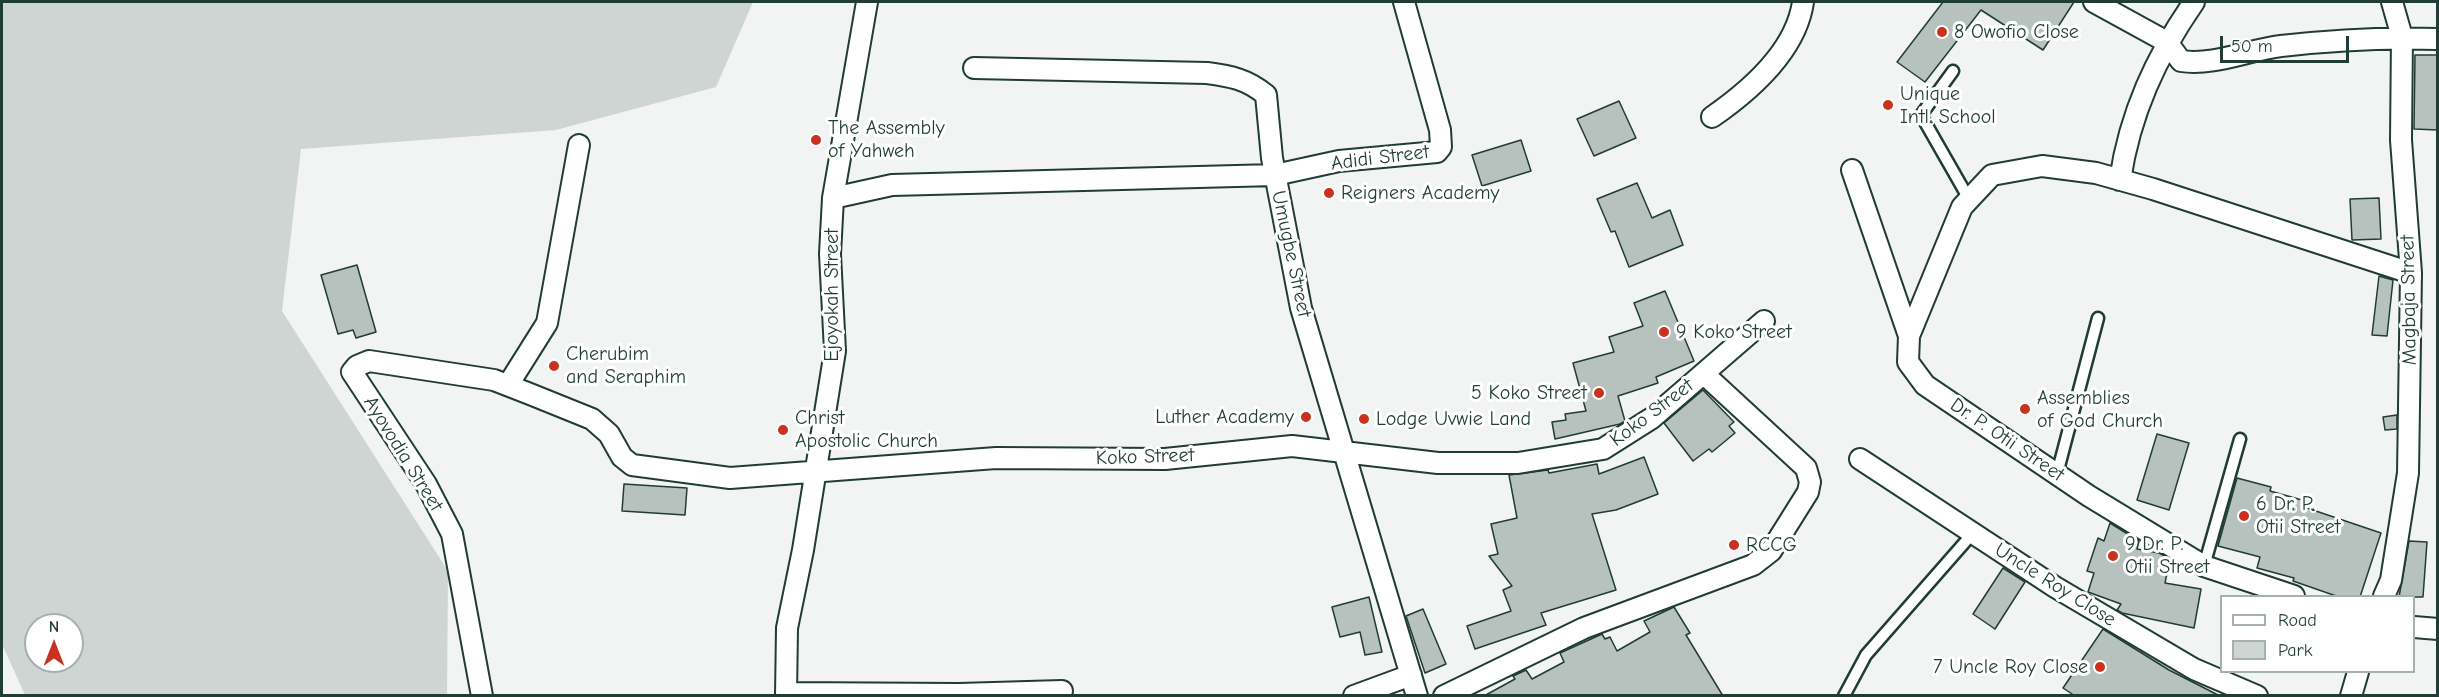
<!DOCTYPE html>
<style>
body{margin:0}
#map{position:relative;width:2439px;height:697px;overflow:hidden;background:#f2f3f3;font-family:"Comic Neue",sans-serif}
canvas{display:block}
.frame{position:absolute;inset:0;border:3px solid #1f3d34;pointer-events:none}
.legend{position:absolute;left:2220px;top:595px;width:195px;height:78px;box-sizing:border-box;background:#fff;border:2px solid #a5b1ae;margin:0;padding:8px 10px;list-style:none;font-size:18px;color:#1f3d34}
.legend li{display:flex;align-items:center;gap:12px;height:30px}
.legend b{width:30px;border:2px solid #a5b1ae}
.north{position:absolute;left:24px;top:613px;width:60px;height:60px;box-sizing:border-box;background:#fff;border:2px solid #a5b1ae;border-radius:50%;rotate:0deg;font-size:16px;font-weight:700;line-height:24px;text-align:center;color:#1f3d34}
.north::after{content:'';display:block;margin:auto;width:21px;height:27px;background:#c8321e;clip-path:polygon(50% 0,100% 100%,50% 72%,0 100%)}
.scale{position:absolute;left:2220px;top:36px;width:129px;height:27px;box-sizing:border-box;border:3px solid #1f3d34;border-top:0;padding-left:8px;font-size:18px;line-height:21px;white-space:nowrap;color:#1f3d34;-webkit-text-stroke:4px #fff;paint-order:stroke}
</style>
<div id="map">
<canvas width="2439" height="697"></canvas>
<div class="frame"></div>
<ul class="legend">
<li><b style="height:8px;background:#fff"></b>Road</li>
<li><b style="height:16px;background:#ced5d3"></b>Park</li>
</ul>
<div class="north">N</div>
<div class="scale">50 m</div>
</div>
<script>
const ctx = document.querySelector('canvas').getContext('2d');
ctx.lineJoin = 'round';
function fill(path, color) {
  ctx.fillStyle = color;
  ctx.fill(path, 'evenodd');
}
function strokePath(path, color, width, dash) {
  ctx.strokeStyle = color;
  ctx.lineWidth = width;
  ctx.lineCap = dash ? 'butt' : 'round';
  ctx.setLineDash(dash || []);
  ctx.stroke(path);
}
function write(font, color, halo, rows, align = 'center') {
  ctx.font = font + ' "Comic Neue",sans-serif';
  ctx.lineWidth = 6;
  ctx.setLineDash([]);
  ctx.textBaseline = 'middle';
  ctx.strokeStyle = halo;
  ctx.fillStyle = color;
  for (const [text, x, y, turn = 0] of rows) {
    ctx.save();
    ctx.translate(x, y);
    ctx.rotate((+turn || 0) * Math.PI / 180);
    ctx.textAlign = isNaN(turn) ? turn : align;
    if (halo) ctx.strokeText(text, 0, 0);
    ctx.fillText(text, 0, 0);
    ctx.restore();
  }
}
const green = new Path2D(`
 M2 2H753L716 87 556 130 301 149 282 311 448 571 447 695H25L2 644ZM36 625H72V661H36Z`);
const building = new Path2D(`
 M1943 2H2074L2043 50 1981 10 1925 82 1897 62Z
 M2415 55H2438V130L2414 129Z
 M1619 101 1636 138 1594 156 1577 119Z
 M1521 140 1531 171 1482 186 1472 155Z
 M1637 183 1652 218 1670 210 1683 245 1629 267 1615 231 1611 232 1597 199Z
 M2379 198 2381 239 2352 240 2350 199Z
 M357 265 376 332 356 338 353 330 338 334 321 275Z
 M2379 276 2393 280 2387 336 2372 335Z
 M1665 291 1694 361 1656 377 1658 383 1618 396 1625 421 1620 424 1555 439 1552 422 1566 420 1565 414 1586 411 1573 363 1614 352 1609 337 1643 326 1634 303Z
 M1703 390 1734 422 1729 426 1735 433 1712 452 1709 449 1693 461 1664 423Z
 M2397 415V429L2385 430 2383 417Z
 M2157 434 2189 443 2169 510 2137 500Z
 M1644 457 1658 494 1616 510 1592 514 1616 590 1541 613 1546 625 1475 649 1467 626 1511 611 1503 590 1512 586 1489 556 1498 554 1491 524 1517 518 1509 475 1548 470 1549 473 1597 464 1599 474Z
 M2237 478 2271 487 2270 491 2309 502 2307 508 2381 533 2360 597H2339L2293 581 2294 578 2257 568 2260 557 2218 546Z
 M624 484 687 488 685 515 622 511Z
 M2110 523 2139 541 2137 549 2159 553 2170 559 2165 583 2201 589 2194 628 2122 613 2117 610 2121 604 2088 592 2094 573 2087 571 2098 538 2104 541Z
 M2409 541 2427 542 2423 597H2399Z
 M2003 568 2025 582 1995 629 1973 614Z
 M1369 597 1382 652 1365 655 1360 632 1340 637 1332 607Z
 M1674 607 1690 633 1686 635 1723 696H1484L1515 679 1513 676 1526 670 1532 679 1564 662 1560 653 1602 634 1605 639 1610 637 1617 651 1650 632 1644 621Z
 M1423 609 1446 664 1425 673 1406 616Z
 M2103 629 2169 670 2220 696H2075L2063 688Z`);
const lane = new Path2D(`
 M1953 71 1921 115 1969 199
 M2057 474 2098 318
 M2204 566 2240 439
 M1844 696 1866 655 1973 533`);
const street = new Path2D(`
 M2094 2 2167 42 2181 61C2214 66 2248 50 2281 46 2333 40 2386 37 2438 39
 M974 68 1207 73C1230 76 1247 79 1266 95L1272 158 1301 308 1417 696
 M1712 117C1751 90 1796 51 1803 2
 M1852 170 1909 336 1908 362 1925 385 2089 496 2204 566 2294 596
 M2120 180C2130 113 2156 57 2194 2
 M833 198 892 185 1275 175 1339 161 1437 152 1441 147 1440 130 1404 2
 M1909 336 1962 207 1992 175 2042 166 2096 173 2153 189 2411 273
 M508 385 547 323 579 145
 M1860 459 2055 587 2194 669 2257 696
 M2384 596 2391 580 2408 473 2411 273 2401 140 2402 37 2392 2
 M2414 627 2438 629
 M786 693 959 694 1062 691
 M482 696 452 534 426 484 352 372 357 366 369 361 494 380 530 394 592 419 609 434 622 457 632 465 730 478 996 458 1165 459 1292 446 1438 463H1518L1603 449 1652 418 1764 321
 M786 696 787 628 803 550 835 351 830 254 833 198 867 2
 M1354 696 1411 675
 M1444 696 1584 628 1753 565 1771 551 1808 492 1810 482 1806 468 1704 374
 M2351 696 2358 672`);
const markers = [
 [1942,32,6,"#c8321e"],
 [1888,105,6,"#c8321e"],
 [816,140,6,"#c8321e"],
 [1329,193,6,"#c8321e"],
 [1664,332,6,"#c8321e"],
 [554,366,6,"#c8321e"],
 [1599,393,6,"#c8321e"],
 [2025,409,6,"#c8321e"],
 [1306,417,6,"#c8321e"],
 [1364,419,6,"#c8321e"],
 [783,430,6,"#c8321e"],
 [2244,516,6,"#c8321e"],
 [1734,545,6,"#c8321e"],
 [2113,556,6,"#c8321e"],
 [2100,667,6,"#c8321e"]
];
const poiNames = [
 ["8 Owofio Close",1954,32],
 ["Unique",1900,94],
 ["Intl. School",1900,117],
 ["The Assembly",828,128],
 ["of Yahweh",828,151],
 ["Reigners Academy",1341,193],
 ["9 Koko Street",1676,332],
 ["Cherubim",566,354],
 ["and Seraphim",566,377],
 ["5 Koko Street",1587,393,"right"],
 ["Assemblies",2037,398],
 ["of God Church",2037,421],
 ["Luther Academy",1294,417,"right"],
 ["Christ",795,418],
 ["Apostolic Church",795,441],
 ["Lodge Uvwie Land",1376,419],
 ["6 Dr. P.",2256,504],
 ["Otii Street",2256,527],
 ["9 Dr. P.",2125,544],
 ["Otii Street",2125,567],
 ["RCCG",1746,545],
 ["7 Uncle Roy Close",2088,667,"right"]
];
const streetNames = [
 ["Adidi Street",1380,158,-7],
 ["Umugbe Street",1291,254,78],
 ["Ejoyokah Street",832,295,-90],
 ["Magbaja Street",2409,300,-91],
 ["Koko Street",1652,413,-37],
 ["Dr. P. Otii Street",2007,440,34],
 ["Ayovodia Street",403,454,58],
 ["Koko Street",1145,457,-2],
 ["Uncle Roy Close",2055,585,32]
];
fill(green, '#ced5d3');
fill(building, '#b7c1bd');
strokePath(building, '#1f3d34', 1.5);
strokePath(lane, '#1f3d34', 15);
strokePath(street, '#1f3d34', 24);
strokePath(lane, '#fff', 10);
strokePath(street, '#fff', 20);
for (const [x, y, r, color] of markers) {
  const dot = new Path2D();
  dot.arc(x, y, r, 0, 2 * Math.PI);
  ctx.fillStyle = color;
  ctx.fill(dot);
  strokePath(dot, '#fff', 2);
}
write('20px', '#1f3d34', '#fff', poiNames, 'left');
write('20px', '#1f3d34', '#fff', streetNames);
</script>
